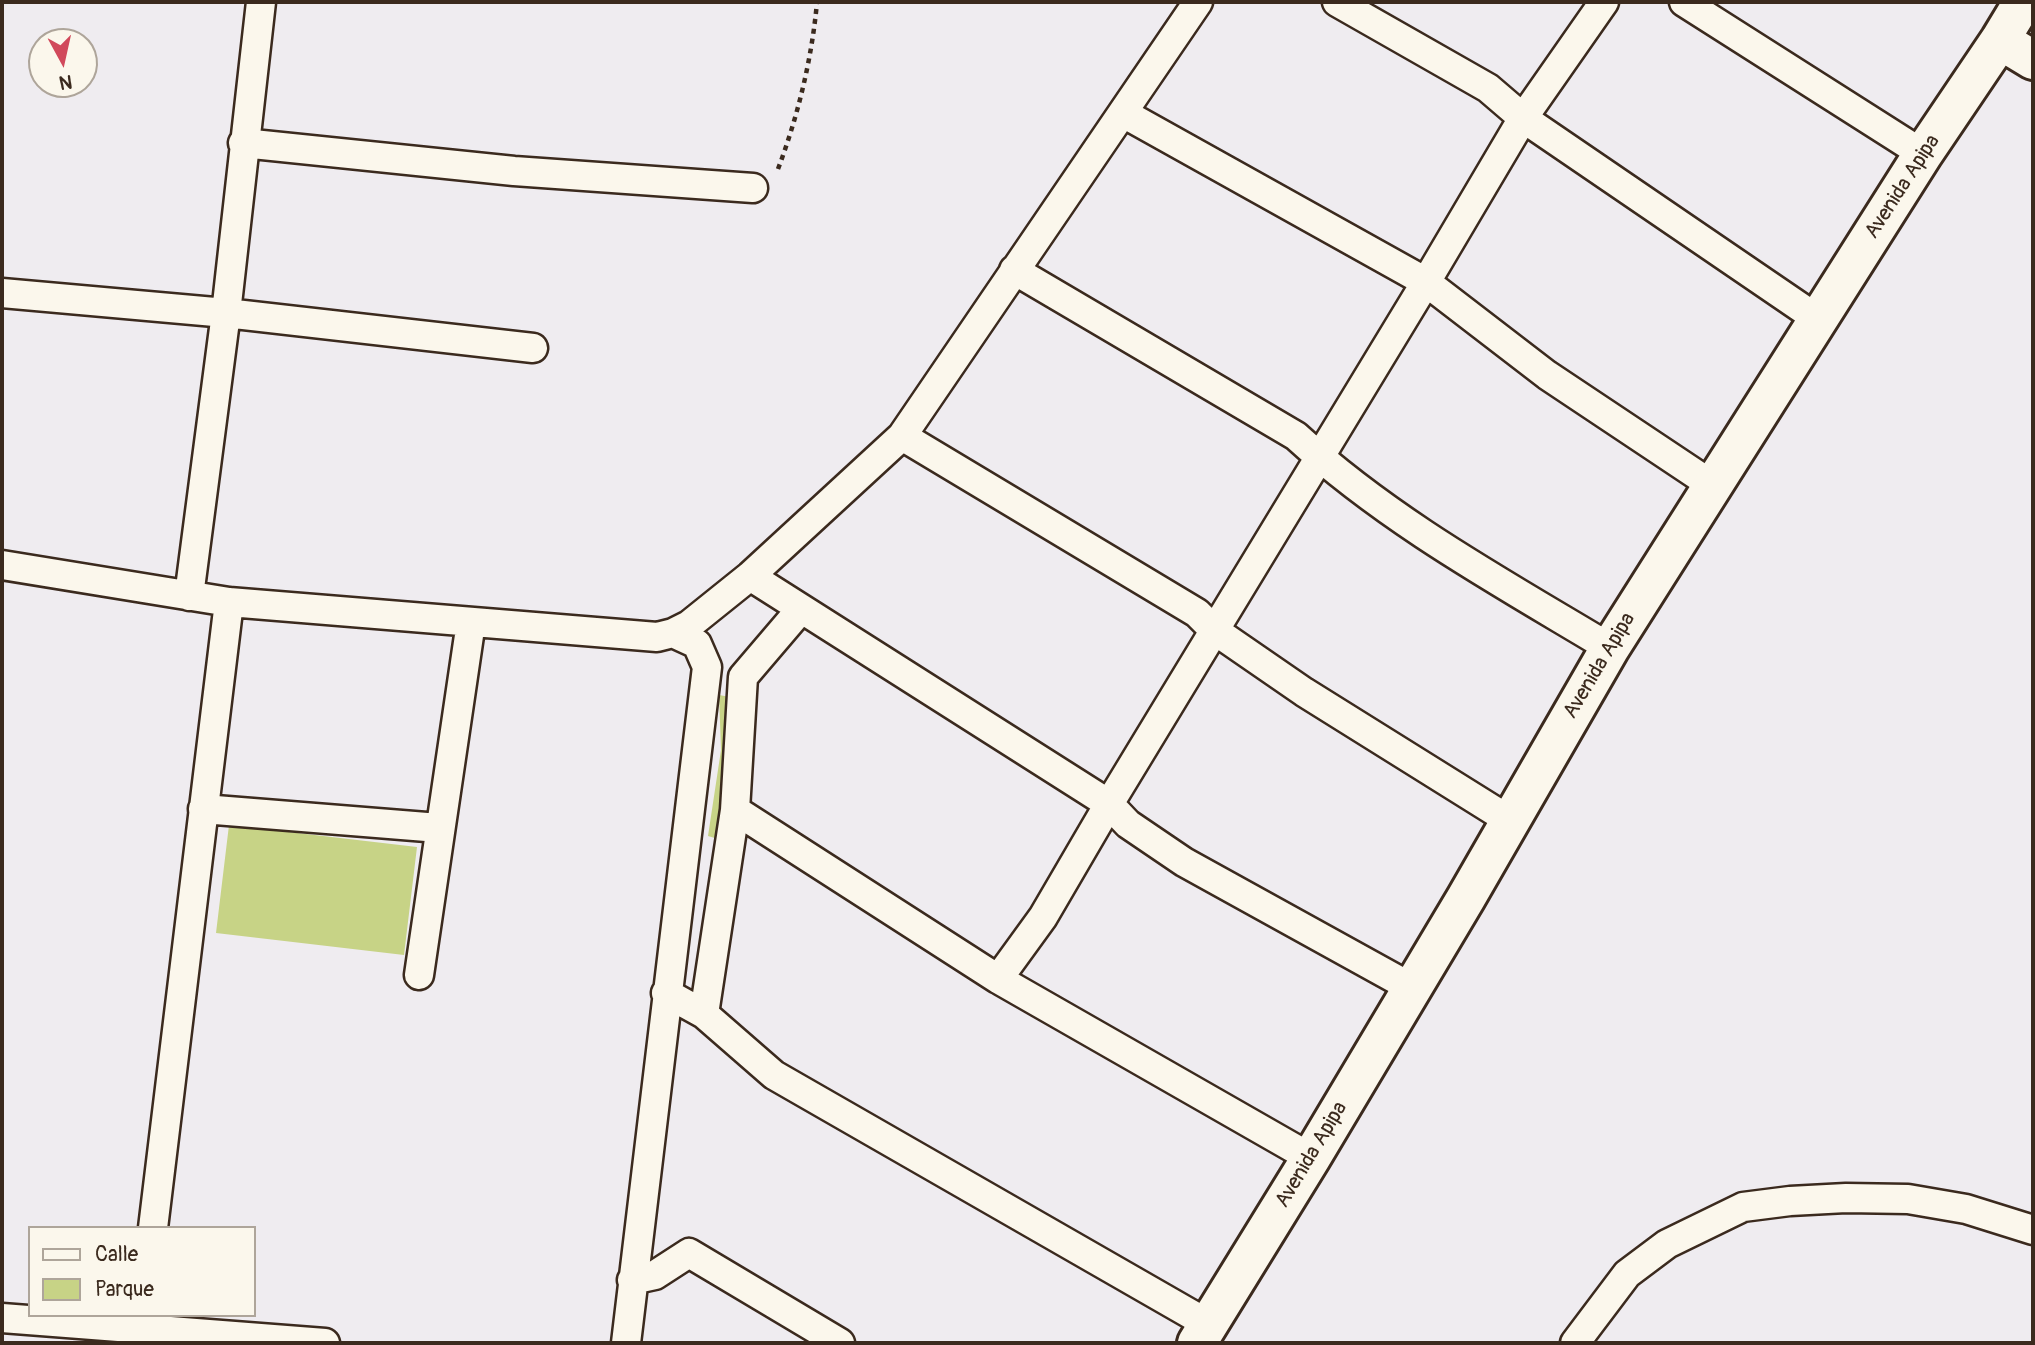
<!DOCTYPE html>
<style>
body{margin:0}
#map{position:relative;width:2035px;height:1345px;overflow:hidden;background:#efecf0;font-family:Pangolin,sans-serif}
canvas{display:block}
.frame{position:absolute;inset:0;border:4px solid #3b2a1e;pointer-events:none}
.legend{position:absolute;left:28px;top:1226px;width:228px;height:91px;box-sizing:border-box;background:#fbf7ec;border:2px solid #aea59a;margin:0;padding:9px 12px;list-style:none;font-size:21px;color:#3b2a1e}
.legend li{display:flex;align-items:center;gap:14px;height:35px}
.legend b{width:35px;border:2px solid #aea59a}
.north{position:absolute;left:28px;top:28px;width:70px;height:70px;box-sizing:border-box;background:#fbf7ec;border:2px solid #aea59a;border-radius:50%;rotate:172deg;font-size:19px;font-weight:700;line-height:28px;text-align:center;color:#3b2a1e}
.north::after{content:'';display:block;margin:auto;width:24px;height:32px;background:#d1495b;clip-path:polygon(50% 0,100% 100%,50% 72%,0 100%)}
</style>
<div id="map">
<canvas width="2035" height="1345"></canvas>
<div class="frame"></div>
<ul class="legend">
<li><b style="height:9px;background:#fbf7ec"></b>Calle</li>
<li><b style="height:19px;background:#c7d386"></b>Parque</li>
</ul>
<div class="north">N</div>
</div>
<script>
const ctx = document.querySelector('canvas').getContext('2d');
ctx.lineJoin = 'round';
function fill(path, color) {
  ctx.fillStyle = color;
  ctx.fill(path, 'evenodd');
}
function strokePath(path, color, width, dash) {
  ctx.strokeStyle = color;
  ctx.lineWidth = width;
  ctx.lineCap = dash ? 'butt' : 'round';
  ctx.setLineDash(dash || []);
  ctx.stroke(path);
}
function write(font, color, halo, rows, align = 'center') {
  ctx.font = font + ' Pangolin,sans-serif';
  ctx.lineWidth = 5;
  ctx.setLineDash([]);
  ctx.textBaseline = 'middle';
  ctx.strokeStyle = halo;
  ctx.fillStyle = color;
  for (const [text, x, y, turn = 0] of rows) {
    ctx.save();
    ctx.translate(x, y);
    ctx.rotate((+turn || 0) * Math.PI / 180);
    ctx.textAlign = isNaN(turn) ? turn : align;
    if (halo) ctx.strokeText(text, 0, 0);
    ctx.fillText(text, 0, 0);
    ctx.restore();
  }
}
const green = new Path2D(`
 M719 695 730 697V738L718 839 708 836 721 750Z
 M229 825 417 847 404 955 216 933Z`);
const path = new Path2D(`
 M778 169C798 116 812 58 817 2`);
const street = new Path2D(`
 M1337 2 1488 88 1523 118 1819 320
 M1684 2 1923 154
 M1123 113 1426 282 1547 375 1712 485
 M243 143 514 171 753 188
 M1014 270 1296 436C1390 522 1502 583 1610 648
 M2 293 226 313 533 348
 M902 436 1197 613 1214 630 1304 692 1509 820
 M2 565 229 602 657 637 673 633 689 625 750 576 902 436 1198 2
 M750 576 1109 804 1426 282 1523 118 1604 2
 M189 596 226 313 261 2
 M203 809 439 828
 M735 810 998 979 1311 1158
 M419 975 471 622
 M998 979 1043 917 1109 804 1128 824 1184 862 1412 988
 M666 993 704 1014 774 1075 1208 1324
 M704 1014 735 810 743 677 801 609
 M153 1228 229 602
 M632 1280 655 1275 689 1253 840 1343
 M2 1318 325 1343
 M626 1343 707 667 697 644 673 633
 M1575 1343 1627 1274 1667 1244 1743 1207 1790 1201 1846 1198 1908 1199 1966 1209 2033 1230`);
const secondary = new Path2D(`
 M2000 40 2033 60
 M1197 1343 1311 1158 1466 898 1610 648 1923 154 2000 40 2023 2`);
const streetNames = [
 ["Avenida Apipa",1903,187,-57],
 ["Avenida Apipa",1600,666,-59],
 ["Avenida Apipa",1312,1155,-59]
];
fill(green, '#c7d386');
strokePath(street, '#3b2a1e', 33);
strokePath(secondary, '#3b2a1e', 44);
strokePath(path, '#3b2a1e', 4.5, [5, 5]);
strokePath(street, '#fbf7ec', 28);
strokePath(secondary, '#fbf7ec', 38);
write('21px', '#3b2a1e', '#fbf7ec', streetNames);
</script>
